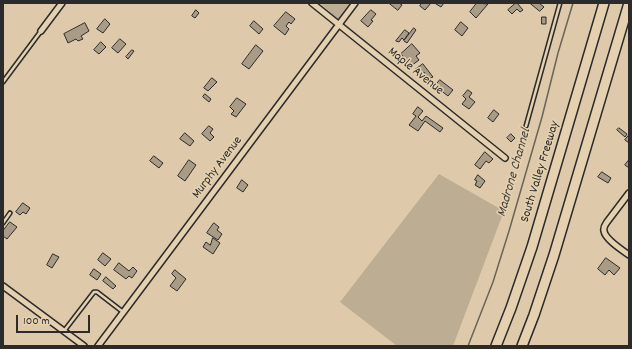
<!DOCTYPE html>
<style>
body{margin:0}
#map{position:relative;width:632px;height:349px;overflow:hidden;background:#decaaa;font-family:Dekko,sans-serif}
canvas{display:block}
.frame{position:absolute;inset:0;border:4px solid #2b2b2b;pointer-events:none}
.scale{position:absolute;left:16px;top:315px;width:74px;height:18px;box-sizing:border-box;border:2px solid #2b2b2b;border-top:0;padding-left:5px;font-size:12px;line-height:14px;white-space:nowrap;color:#2b2b2b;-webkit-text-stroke:3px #e5d1af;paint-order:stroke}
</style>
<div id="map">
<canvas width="632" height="349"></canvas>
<div class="frame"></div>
<div class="scale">100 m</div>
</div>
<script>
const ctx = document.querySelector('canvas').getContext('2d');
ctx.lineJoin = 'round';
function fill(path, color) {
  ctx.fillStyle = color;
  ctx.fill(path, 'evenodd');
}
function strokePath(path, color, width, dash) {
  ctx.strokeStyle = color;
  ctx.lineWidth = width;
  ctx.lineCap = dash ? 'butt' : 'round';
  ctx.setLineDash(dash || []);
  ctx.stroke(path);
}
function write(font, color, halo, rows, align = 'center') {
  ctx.font = font + ' Dekko,sans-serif';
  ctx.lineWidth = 3;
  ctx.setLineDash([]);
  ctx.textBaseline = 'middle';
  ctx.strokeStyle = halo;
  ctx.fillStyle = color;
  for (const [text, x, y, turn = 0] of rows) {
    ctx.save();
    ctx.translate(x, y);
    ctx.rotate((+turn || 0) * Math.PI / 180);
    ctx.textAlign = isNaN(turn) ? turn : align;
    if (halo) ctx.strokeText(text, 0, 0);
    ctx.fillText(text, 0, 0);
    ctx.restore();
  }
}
const green = new Path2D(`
 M320 3H349L338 19Z
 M439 174 504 211 453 346H397L340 302Z`);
const stream = new Path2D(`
 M468 346 493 282 509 231 542 117 558 53 573 3`);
const building = new Path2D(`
 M389 3H399L402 5 398 10Z
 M422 3H431L425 10 420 6Z
 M436 3H444L441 7 436 4Z
 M477 3 488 4 476 18 470 12Z
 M516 3H517L523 10 520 12 517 9 512 14 508 10Z
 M530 3H539L544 7 540 11Z
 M196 10 199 13 195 18 192 16Z
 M371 10 376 14 371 20 373 21 368 27 361 21Z
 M286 12 295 19 291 24 289 22 286 26 289 29 285 35 274 26Z
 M542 17H546V24H542Z
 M105 19 110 24 103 33 97 29Z
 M254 21 263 29 259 34 250 26Z
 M461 22 468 28 462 36 455 30Z
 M85 23 89 31 81 36 83 39 78 41 76 39 68 43 64 34Z
 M414 28 416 30 407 43 404 41Z
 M405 30 409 33 404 40 402 38 399 42 396 41Z
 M120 39 126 44 118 53 112 48Z
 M101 42 106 47 99 54 94 50Z
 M412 44 420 53 416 56 419 60 411 66 401 54Z
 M256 45 263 51 249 69 242 64Z
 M132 50 134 51 128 59 126 57Z
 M423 64 433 77 429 79 424 72 419 75 415 70Z
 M212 78 217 82 208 91 204 88Z
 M440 80 453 90 448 96 435 86Z
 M468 90 472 93 469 97 475 102 469 109 462 104 466 99 463 96Z
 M205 94 211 99 209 102 203 97Z
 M237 98 246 104 236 117 231 114 234 111 230 107Z
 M418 107 423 111 418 117 422 121 426 116 443 128 440 132 425 121 418 131 409 125 416 116 413 114Z
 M494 110 499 114 493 122 488 118Z
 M209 126 213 129 210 133 214 137 210 141 202 134Z
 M619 128 627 134 625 137 617 130Z
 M185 133 194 141 190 146 180 139Z
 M511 134 515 138 511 142 507 138Z
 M629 135V143L625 140Z
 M485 152 493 159 489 163 486 161 480 169 475 165Z
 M154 156 163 163 159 168 150 161Z
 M189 160 196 165 185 181 178 176Z
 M629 160V168L625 165Z
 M602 172 611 178 608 183 598 177Z
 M478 175 485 181 480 188 475 185 477 181 475 180Z
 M242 180 248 185 243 192 237 188Z
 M23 203 30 208 26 214 23 212 20 215 16 212Z
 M10 222 17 227 7 239 3 236V231Z
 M214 223 219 227 217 230 222 234 218 240 207 233Z
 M213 238 220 243 213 254 203 247 206 242 210 245Z
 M103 253 111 259 105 266 98 260Z
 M53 254 59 257 52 268 47 265Z
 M606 258 620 268 614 275 609 270 605 275 598 269Z
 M119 263 129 271 133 267 137 271 132 278 129 276 126 279 114 270Z
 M94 269 101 274 97 280 90 275Z
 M175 270 186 279 177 291 170 286 176 278 172 274Z
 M106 277 116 286 113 289 103 281Z`);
const service = new Path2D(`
 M3 82 41 31
 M526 126 560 3
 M3 223 10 213
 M64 331 94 292H97L123 312`);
const minor = new Path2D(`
 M312 3 505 158
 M41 31 62 3
 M629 193 607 222C605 225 603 227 604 231 605 239 622 250 629 255
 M3 286 84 346
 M98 346 355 3`);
const motorway = new Path2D(`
 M496 346 511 308 532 247 604 3
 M522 346 534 315 554 255 629 3`);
const streetNames = [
 ["Maple Avenue",415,72,39],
 ["Murphy Avenue",218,168,-53],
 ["South Valley Freeway",541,172,-73]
];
const waterNames = [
 ["Madrone Channel",515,173,-74]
];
fill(green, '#bdad92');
strokePath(stream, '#6a6358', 1.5);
fill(building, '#a99b85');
strokePath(building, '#2b2b2b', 1);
strokePath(service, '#2b2b2b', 5.5);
strokePath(minor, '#2b2b2b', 8);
strokePath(motorway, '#2b2b2b', 12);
strokePath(service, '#e5d1af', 2.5);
strokePath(minor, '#e5d1af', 5);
strokePath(motorway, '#e5d1af', 9);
write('13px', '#2b2b2b', '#e5d1af', streetNames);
write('italic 14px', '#45423e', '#e5d1af', waterNames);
</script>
